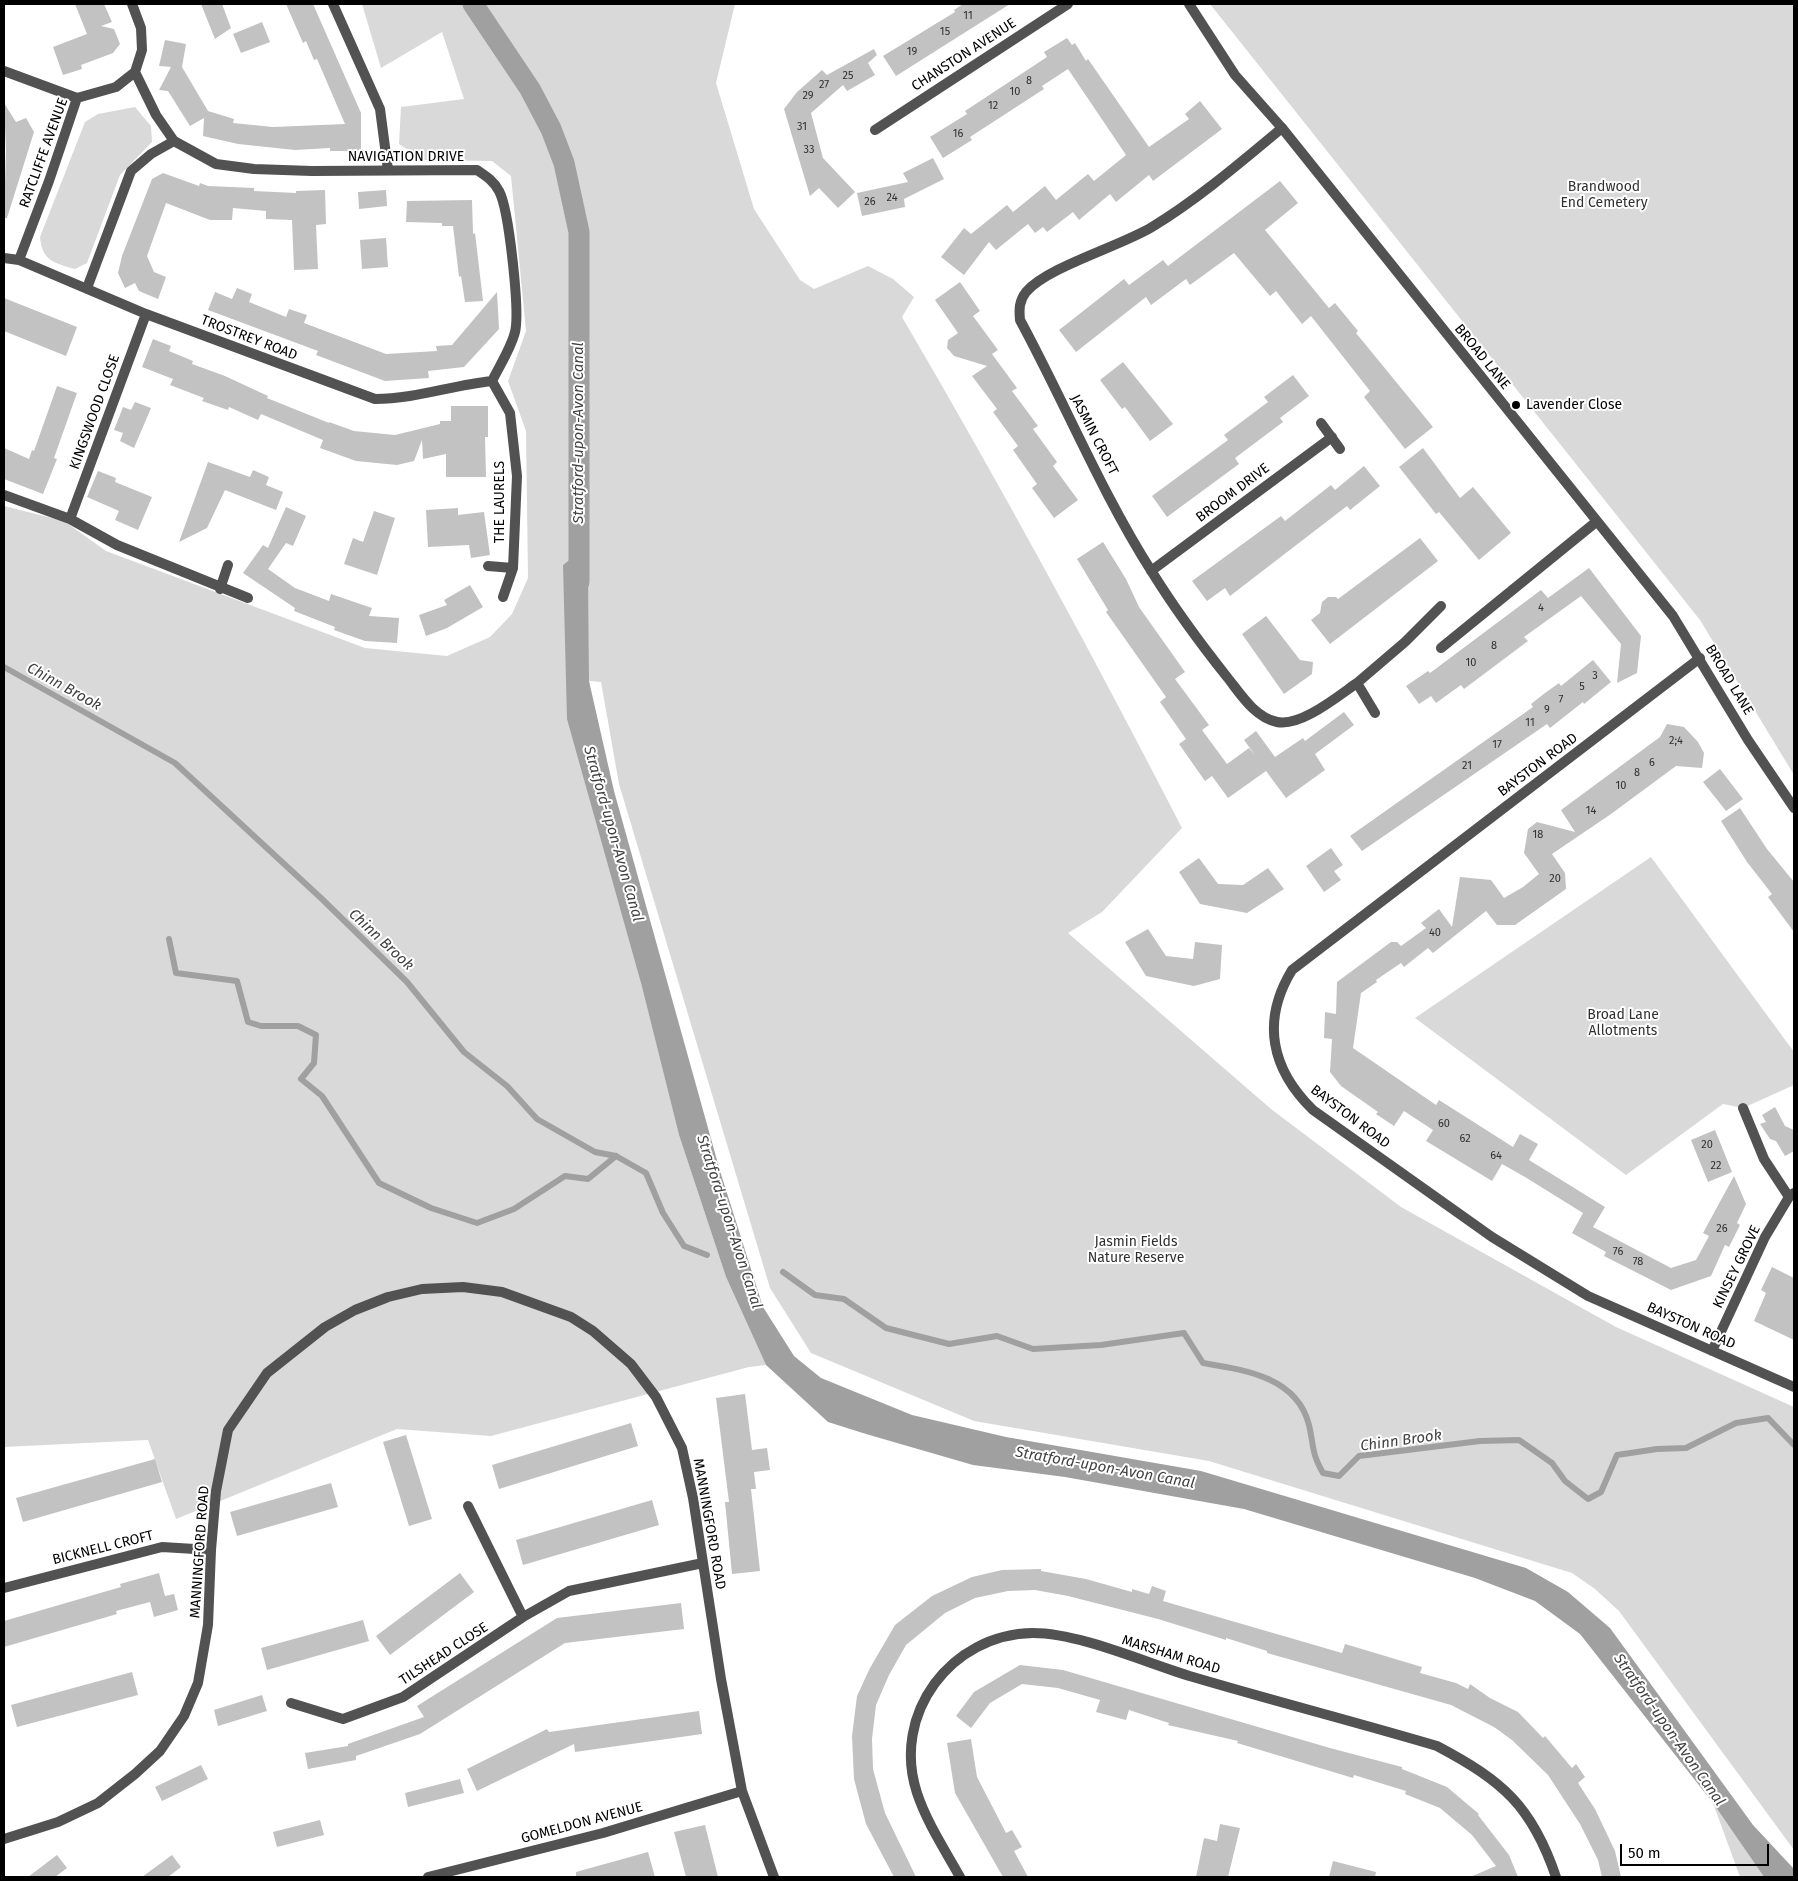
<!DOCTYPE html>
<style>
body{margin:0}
#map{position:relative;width:1798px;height:1881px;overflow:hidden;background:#fff;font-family:"Fira Sans",sans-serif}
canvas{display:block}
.frame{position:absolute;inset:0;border:5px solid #000;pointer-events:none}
.scale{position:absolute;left:1620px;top:1844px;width:149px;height:22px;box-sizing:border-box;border:2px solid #000;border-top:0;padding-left:6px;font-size:15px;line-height:18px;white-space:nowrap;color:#000;-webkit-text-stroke:4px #fff;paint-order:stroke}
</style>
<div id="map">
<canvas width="1798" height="1881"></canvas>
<div class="frame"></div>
<div class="scale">50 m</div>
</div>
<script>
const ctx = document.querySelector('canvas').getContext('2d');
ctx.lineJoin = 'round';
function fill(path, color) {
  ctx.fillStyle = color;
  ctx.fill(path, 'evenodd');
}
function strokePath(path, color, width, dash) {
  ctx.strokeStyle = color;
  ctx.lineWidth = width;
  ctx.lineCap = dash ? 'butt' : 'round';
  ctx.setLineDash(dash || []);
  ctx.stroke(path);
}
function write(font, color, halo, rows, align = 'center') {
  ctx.font = font + ' "Fira Sans",sans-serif';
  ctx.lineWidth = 4;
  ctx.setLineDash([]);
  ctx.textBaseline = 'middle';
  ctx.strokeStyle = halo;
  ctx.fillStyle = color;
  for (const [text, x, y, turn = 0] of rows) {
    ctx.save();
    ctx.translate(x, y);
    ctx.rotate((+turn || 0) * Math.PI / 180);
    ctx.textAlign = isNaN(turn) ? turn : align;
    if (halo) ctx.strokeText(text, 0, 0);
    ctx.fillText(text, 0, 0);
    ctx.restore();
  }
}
const green = new Path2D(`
 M362 4H735L716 83 754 209 800 280 814 289 868 266 893 279 914 297 902 317C1000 484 1093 655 1182 828L1102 912 1068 933 1271 1109 1401 1207 1616 1327 1794 1407V1850L1619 1611 1595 1589 1572 1573 1209 1461 974 1421 811 1353 770 1288 619 784 601 682 589 681 588 546 563 565 641 983 679 1135 726 1277 766 1365 749 1367 491 1436 397 1429 176 1519 148 1440 4 1447V506L64 521 106 551 365 648 447 656 490 637 512 614 528 578 526 431 508 381 526 331 511 176 492 161 424 160 399 144 401 107 464 99 442 32 381 68Z
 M1210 4H1794V775L1700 620Z
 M135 107 151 126 152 142 120 175 87 263 75 269C54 263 42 261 40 237L85 122 98 114Z
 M1651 857 1794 1052V1085L1743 1108 1723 1104 1626 1175 1415 1018Z
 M1713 1803 1764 1877H1740Z`);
const water = new Path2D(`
 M588 545 589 681 614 791 720 1171 763 1307 794 1356 821 1378 912 1415 1006 1437 1201 1471 1526 1568 1568 1592 1610 1628 1753 1825 1794 1869V1877H1764L1713 1803 1580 1634 1535 1601 1475 1578 1244 1509 1065 1477 973 1465 866 1434 828 1422 766 1365 726 1277 679 1135 641 983 567 719 563 565Z`);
const stream = new Path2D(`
 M4 667 175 763 322 899 407 982 464 1052 507 1086 537 1119 595 1152 616 1156 646 1173 663 1213 684 1246 707 1255
 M169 939 176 973 237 981 248 1022 261 1026H298L316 1035 314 1063 301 1079 322 1096 379 1183 431 1208 477 1223 514 1209 565 1176 588 1179 616 1156
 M783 1272 815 1295 844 1299 886 1328 949 1344 997 1336 1033 1349 1101 1345 1184 1333 1203 1363C1245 1370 1297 1377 1309 1425 1314 1446 1311 1452 1323 1473L1339 1476 1359 1456 1480 1441 1519 1440 1552 1463 1565 1481 1588 1499 1601 1492 1617 1455 1657 1449 1686 1448 1736 1423 1768 1418 1794 1445`);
const canal = new Path2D(`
 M473 4 530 89 551 129 564 163 579 232V582`);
const building = new Path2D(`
 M75 4H104L112 22 101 26 114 29 120 44 113 53 81 65 82 69 63 75 53 47 87 34Z
 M201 4H222L231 28 215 39Z
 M286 4H313L361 113V163L356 151H330V148L295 150 238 144 203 136 204 118 190 126 168 91 159 90 171 67 159 66 165 40 186 44 182 67 208 111 234 119 233 123 273 127 345 124 317 59 314 60 306 41 303 43Z
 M963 4H1010L896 76 883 56 955 12 954 10Z
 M262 22 270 42 241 53 233 34Z
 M1067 38 1072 45 1075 43 1086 61 1088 59 1149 147 1189 119 1185 114 1200 101 1222 129 1153 181 1149 175 1116 202 1110 194 1079 220 1073 212 1047 232 1043 227 1035 233 1028 224 996 250 989 242 964 275 941 257 964 228 971 234 1007 205 1013 212 1045 186 1056 200 1088 174 1094 181 1126 155 1068 69 1042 86 1044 89 970 137 972 140 943 158 930 137 967 114 965 111 1047 57 1044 52Z
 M874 49 877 55 868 63 875 75 847 91 843 85 811 113 823 158 855 192 838 208 819 188 810 196 784 109 797 92 822 70 827 75Z
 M4 103 16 122 26 118 34 132 7 218H4L6 150Z
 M933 158 944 179 904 199 905 207 862 216 857 193 908 182 903 173Z
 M163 173 199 186 200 183 208 186 254 188V191L296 193V191L325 190 326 224 316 225 318 269 294 270 292 220 266 219V211L233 208 232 220H210L166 203 147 256 154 272 166 277 158 299 139 291 135 283 125 288 118 273 122 256 152 179Z
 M1280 181 1298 203 1265 230 1329 308 1335 303 1358 331 1356 333 1433 427 1405 449 1364 397 1370 391 1311 316 1302 324 1276 291 1270 296 1234 253 1190 285 1186 279 1151 305 1146 297 1076 352 1059 330 1124 279 1129 285 1163 260 1168 266Z
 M386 190 387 206 359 209 358 192Z
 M472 200 473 234 475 233 483 301 465 302 461 276 459 277 453 226H442V223L406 222 407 201Z
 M386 238 388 267 362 269 360 240Z
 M960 282 980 311 973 316 998 350 992 354 1017 388 1012 391 1038 426 1033 429 1057 462 1053 466 1078 500 1054 518 1032 488 1037 484 1013 450 1018 446 993 412 997 409 972 376 987 366 954 356 947 348 948 340 958 333 935 300Z
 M237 288 252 294 249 302 286 317 289 309 307 315 304 323 386 354 437 351 436 346 452 345 497 292 499 329 464 367 428 371 429 378 385 381 316 355 318 351 208 310 215 292 232 299Z
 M4 298 77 327 66 356 4 331Z
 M153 339 171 346 169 351 193 361 192 364 225 376 268 396 267 398 329 423V422L354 431 395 435 440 424V421H451V406H488V437H485L486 477H446V454L423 459 422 440 414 461 397 465 356 461 320 448 323 440 261 414 258 420 229 407 228 410 202 401 204 398 170 385 173 379 142 367Z
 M1123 362 1173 424 1150 441 1125 407 1122 409 1100 380Z
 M1293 375 1309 396 1280 418 1283 422 1235 458 1239 464 1167 517 1152 496 1228 440 1224 435 1268 402 1264 397Z
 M57 386 77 393 54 458 57 459 43 494 4 479V448L29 459 32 450 34 451Z
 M135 402 151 408 134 448 120 441 123 433 114 430 123 407 131 410Z
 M1423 448 1460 498 1473 487 1511 533 1479 560 1439 512 1436 514 1399 467Z
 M208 462 250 477 253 470 269 477 266 485 283 492 276 510 225 490 207 528 179 542Z
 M1364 466 1380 486 1350 510 1347 506 1230 596 1225 588 1207 601 1192 581 1281 516 1285 521 1331 485 1335 490Z
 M98 471 116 478 115 482 152 497 138 530 115 520 119 511 87 497Z
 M286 507 306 516 293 546 286 543 268 569 295 588 329 601 331 594 372 608 369 616 399 618 397 643 365 641 334 630 335 627 294 611 295 608 243 573 263 545 268 548Z
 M458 508V515L484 512 490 555 471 558 469 545 428 547 426 510Z
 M374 511 395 518 377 575 344 564 353 538 363 542Z
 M1420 538 1438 561 1330 644 1311 620 1320 613 1322 602 1328 597H1336L1338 599Z
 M1103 542 1126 579 1139 607 1185 672 1175 679 1209 725 1202 730 1227 764 1249 748 1255 755 1244 740 1256 731 1275 757 1303 738 1305 741 1344 712 1354 725 1315 754 1325 770 1286 798 1266 771 1228 798 1212 776 1205 781 1179 744 1186 739 1160 702 1166 697 1106 612 1108 610 1077 559Z
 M1589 568 1641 636 1637 673 1617 683 1621 644 1581 596 1524 637 1528 641 1464 689 1461 685 1436 703 1431 696 1419 704 1406 686 1428 671 1430 673 1541 590 1548 598Z
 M470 585 483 607 447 628 426 636 419 615 447 605 444 600Z
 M1266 616 1300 660 1313 662 1312 674 1284 694 1242 634Z
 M1593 660 1611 682 1584 704 1583 702 1550 728 1547 724 1362 851 1350 836 1533 707 1531 704 1545 693 1559 683 1561 686Z
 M1667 724 1684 727 1698 742 1704 753 1702 768 1676 766 1611 814 1552 854 1565 873 1566 889 1515 925H1497L1486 911 1433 953 1428 948 1404 967 1401 963 1376 980 1377 982 1361 993 1353 1048 1436 1105 1439 1100 1513 1147 1520 1134 1538 1144 1529 1160 1605 1207 1593 1227 1671 1268 1696 1260 1709 1236 1703 1233 1734 1176 1746 1204 1737 1223 1740 1225 1729 1247 1725 1245 1711 1276 1671 1290 1604 1256 1606 1252 1572 1233 1583 1213 1525 1177 1502 1164 1492 1181 1426 1141 1433 1130 1404 1111 1394 1126 1376 1114 1378 1112 1341 1086 1330 1072 1332 1039 1324 1038 1325 1012 1336 1014 1337 982 1391 942H1397L1401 946 1426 928 1421 923 1439 909 1452 927 1460 877 1491 880 1504 898 1523 887 1539 874 1524 853 1528 829 1537 822 1575 832 1561 810 1660 737Z
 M1720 769 1743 799 1726 811 1703 782Z
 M1740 808 1767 849 1794 882V932L1768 897 1772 894 1747 862 1721 821Z
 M1331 848 1343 865 1334 871 1341 880 1324 892 1306 866Z
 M1199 858 1218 884 1243 885 1268 868 1284 889 1247 913 1200 904 1179 872Z
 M1148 929 1166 956 1193 959 1195 942 1222 945 1220 979 1194 986 1146 976 1125 942Z
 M1775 1107 1785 1126 1794 1130V1151L1785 1156 1776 1141 1770 1139 1760 1124 1766 1122 1762 1115Z
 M1715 1130 1732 1172 1708 1182 1691 1140Z
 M1772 1267 1794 1278V1340L1754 1321 1766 1293 1761 1290Z
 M745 1394 752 1450 767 1448 770 1470 754 1472 756 1489H751L760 1571 732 1574 725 1502H729L716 1398Z
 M631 1423 638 1446 499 1489 492 1465Z
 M406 1435 432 1519 409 1526 383 1442Z
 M155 1459 162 1482 23 1522 16 1498Z
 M331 1483 338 1507 237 1536 230 1512Z
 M652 1500 659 1525 523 1565 516 1540Z
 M1041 1569V1571L1086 1579 1132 1592V1589L1149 1594 1152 1586 1166 1591 1163 1601 1342 1653 1345 1644 1422 1667 1420 1673 1456 1683 1468 1689 1470 1684 1490 1698 1518 1712 1543 1738 1545 1736 1572 1768 1576 1764 1585 1777 1578 1783 1595 1809 1615 1851 1621 1877H1602L1598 1860 1580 1824 1548 1775 1512 1740 1494 1727 1451 1705 1267 1653V1651L1226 1638V1640L1158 1619 1068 1596 1035 1590 1008 1591 975 1598 945 1613 906 1645 889 1675 876 1705 872 1739 873 1769 885 1813 916 1877H894L866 1824 854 1779 852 1736 857 1696 870 1668 895 1625 932 1596 972 1577 1002 1570Z
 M159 1573 165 1596 174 1594 178 1610 154 1617 150 1602 116 1611 117 1614 4 1647V1621L121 1587 120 1584Z
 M460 1573 474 1592 390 1655 376 1636Z
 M681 1603 684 1629 565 1643 420 1734 356 1756V1760L308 1769 305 1753 348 1746V1744L424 1717 417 1706 557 1618Z
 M363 1620 369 1641 267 1670 261 1648Z
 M1020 1665 1063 1670 1330 1748 1402 1767V1769L1447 1787 1479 1814 1478 1815 1509 1855 1518 1877H1470L1496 1866 1472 1835 1440 1808 1405 1794 1406 1791 1354 1775 1353 1778 1237 1743 1238 1741 1168 1725 1169 1723 1129 1710 1126 1720 1096 1712 1100 1700 1058 1688 1022 1684 990 1703 971 1728 956 1716 974 1692Z
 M132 1672 138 1695 17 1727 11 1705Z
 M262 1695 267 1711 218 1726 214 1710Z
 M699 1711 702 1734 575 1752 574 1744 477 1791 467 1769 547 1729 549 1732Z
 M971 1739 977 1777 1006 1833 1012 1830 1022 1847 1014 1851 1028 1877H1003L955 1793 947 1743Z
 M201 1765 208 1779 162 1801 155 1787Z
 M460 1779 464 1793 408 1807 405 1793Z
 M320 1820 324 1835 277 1847 273 1832Z
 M1220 1824 1240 1828 1228 1877H1196L1204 1838 1217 1841Z
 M705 1825 718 1877H686L674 1832Z
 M648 1852 655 1877H576V1872Z
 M57 1855 67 1868 55 1877H28Z
 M172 1855 181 1867 168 1877H142Z
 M1333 1861 1376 1872 1375 1877H1329Z`);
const minor = new Path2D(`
 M333 4 380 109 388 170
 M4 71 77 98 116 87 135 72 142 50 141 28 132 4
 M135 72 156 115 174 141 216 164 254 169 312 171 477 170C486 176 494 181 499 191 509 209 520 312 515 332 511 348 500 365 492 381
 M1282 128C1240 163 1198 199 1152 227 1121 246 1047 267 1026 292 1019 301 1019 309 1020 320 1065 403 1101 492 1152 572 1175 609 1200 643 1227 677 1240 693 1254 717 1277 722 1301 727 1338 696 1357 683L1375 713
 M875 130 1068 4
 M4 258 19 260 146 314 375 399C415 399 453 385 492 381
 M19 260 49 181 77 98
 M87 288 131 171 151 154 174 141
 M492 381 510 413 517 476 513 568 503 597
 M1321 423 1340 449
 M4 495 70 519 146 314
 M70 519 117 545 248 598
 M488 566 513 568
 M1151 571 1332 437
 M220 589 228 565
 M1441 648 1596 522
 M1700 658 1292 970C1261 1021 1271 1069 1313 1110L1492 1237 1588 1296 1794 1387
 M1357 683 1405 642 1441 606
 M1743 1108 1764 1159 1789 1197
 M1712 1351 1765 1237 1789 1197 1794 1193
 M468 1506 523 1617
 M4 1588 162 1547 211 1550
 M291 1703 343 1719 403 1697 523 1617 569 1591 703 1563
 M4 1839 58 1822 98 1803 135 1774 160 1751 184 1716 198 1683 208 1625 211 1550 216 1491 228 1430 267 1373 325 1327 355 1310 388 1297 422 1289 463 1287 502 1292 571 1317 593 1331 631 1364 656 1397 682 1448 693 1498 721 1679 742 1791 774 1877
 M428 1877 603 1833 742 1791
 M960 1877C945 1850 927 1823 917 1793 891 1714 951 1634 1033 1633 1080 1633 1146 1663 1193 1677 1274 1701 1356 1722 1437 1746 1503 1781 1532 1806 1556 1877`);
const tertiary = new Path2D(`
 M1189 4 1235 75 1282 128 1673 616 1748 740 1794 808`);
const markers = [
 [1516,405,5,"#000"]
];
const numberNames = [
 ["11",968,16],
 ["15",945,32],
 ["19",912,52],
 ["25",848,76],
 ["8",1029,81],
 ["27",824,85],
 ["10",1015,92],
 ["29",808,96],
 ["12",993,106],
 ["31",802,127],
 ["16",958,134],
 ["33",809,150],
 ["24",892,198],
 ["26",870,202],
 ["4",1541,608],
 ["8",1494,646],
 ["10",1471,663],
 ["3",1595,676],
 ["5",1582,687],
 ["7",1561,700],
 ["9",1547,710],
 ["11",1530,723],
 ["2;4",1676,741],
 ["17",1497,745],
 ["6",1652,763],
 ["21",1467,766],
 ["8",1637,773],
 ["10",1621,786],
 ["14",1591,811],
 ["18",1538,835],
 ["20",1555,879],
 ["40",1435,933],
 ["60",1444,1124],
 ["62",1465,1139],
 ["20",1707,1145],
 ["64",1496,1156],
 ["22",1716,1166],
 ["26",1722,1229],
 ["76",1618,1252],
 ["78",1638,1262]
];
const streetNames = [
 ["CHANSTON AVENUE",964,55,-33],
 ["RATCLIFFE AVENUE",44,153,-70],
 ["NAVIGATION DRIVE",406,157],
 ["TROSTREY ROAD",249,338,21],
 ["BROAD LANE",1482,357,51],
 ["KINGSWOOD CLOSE",95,412,-70],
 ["JASMIN CROFT",1094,435,63],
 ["BROOM DRIVE",1233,493,-37],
 ["THE LAURELS",500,502,-90],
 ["BROAD LANE",1729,680,59],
 ["BAYSTON ROAD",1538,765,-37],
 ["BAYSTON ROAD",1350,1117,37],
 ["KINSEY GROVE",1737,1267,-64],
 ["BAYSTON ROAD",1691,1326,24],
 ["MANNINGFORD ROAD",709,1524,80],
 ["BICKNELL CROFT",103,1548,-14],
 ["MANNINGFORD ROAD",200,1552,-86],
 ["TILSHEAD CLOSE",444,1654,-33],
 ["MARSHAM ROAD",1171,1655,17],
 ["GOMELDON AVENUE",582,1823,-15]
];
const parkNames = [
 ["Brandwood",1604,187],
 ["End Cemetery",1604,203],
 ["Broad Lane",1623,1015],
 ["Allotments",1623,1031],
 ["Jasmin Fields",1136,1242],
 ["Nature Reserve",1136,1258]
];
const poiNames = [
 ["Lavender Close",1526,405]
];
const waterNames = [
 ["Stratford-upon-Avon Canal",579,433,-90],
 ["Chinn Brook",64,687,29],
 ["Stratford-upon-Avon Canal",613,834,74],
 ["Chinn Brook",381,940,43],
 ["Stratford-upon-Avon Canal",729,1222,72],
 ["Chinn Brook",1401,1441,-8],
 ["Stratford-upon-Avon Canal",1105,1468,10],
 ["Stratford-upon-Avon Canal",1669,1730,55]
];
fill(green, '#d9d9d9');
fill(water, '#a0a0a0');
strokePath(stream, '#a0a0a0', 6);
strokePath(canal, '#a0a0a0', 21);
fill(building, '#c2c2c2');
strokePath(minor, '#525252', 10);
strokePath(tertiary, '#525252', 10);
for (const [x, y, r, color] of markers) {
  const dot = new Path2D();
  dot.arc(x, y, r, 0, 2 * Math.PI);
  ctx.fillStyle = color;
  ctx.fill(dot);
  strokePath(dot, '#fff', 2);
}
write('11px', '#303030', null, numberNames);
write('14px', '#000', '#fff', streetNames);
write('14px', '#303030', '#fff', parkNames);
write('14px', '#000', '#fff', poiNames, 'left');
write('italic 15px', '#414141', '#fff', waterNames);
</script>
